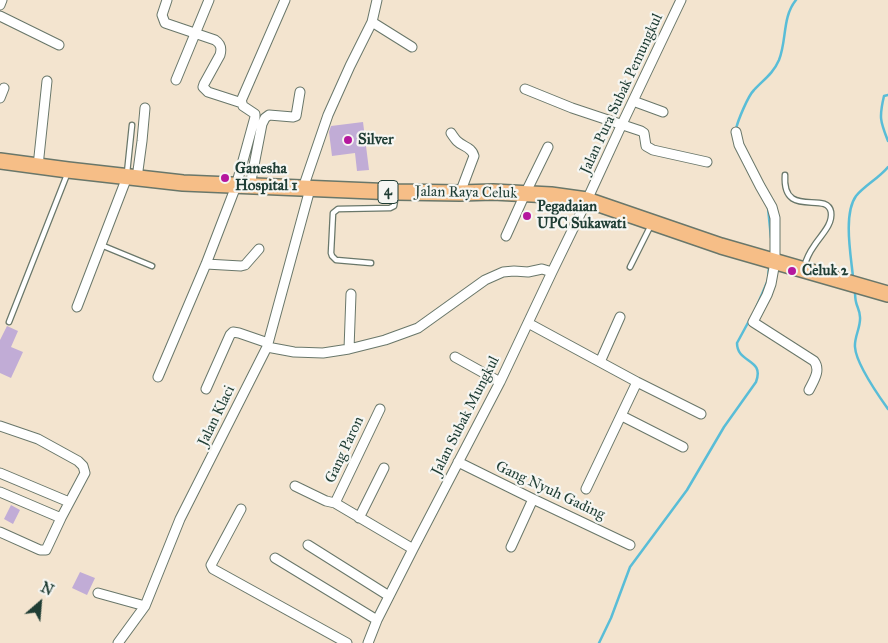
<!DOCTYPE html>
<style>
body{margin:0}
#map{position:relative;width:888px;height:643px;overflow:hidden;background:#f3e4cf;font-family:"IM FELL Great Primer",serif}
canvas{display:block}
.north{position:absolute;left:15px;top:578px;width:50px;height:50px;-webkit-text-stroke:4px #f6f6f2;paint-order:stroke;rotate:27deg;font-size:14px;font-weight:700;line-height:20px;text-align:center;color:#1f3d34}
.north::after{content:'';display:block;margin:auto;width:18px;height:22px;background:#1f3d34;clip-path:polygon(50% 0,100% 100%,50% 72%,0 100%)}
</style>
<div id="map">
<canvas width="888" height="643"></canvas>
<div class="north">N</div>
</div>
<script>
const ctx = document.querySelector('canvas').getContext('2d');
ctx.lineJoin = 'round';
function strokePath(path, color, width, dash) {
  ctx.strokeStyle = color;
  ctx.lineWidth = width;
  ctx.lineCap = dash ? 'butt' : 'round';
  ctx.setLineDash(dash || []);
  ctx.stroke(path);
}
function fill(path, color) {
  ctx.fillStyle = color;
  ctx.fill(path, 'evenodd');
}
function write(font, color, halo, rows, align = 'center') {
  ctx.font = font + ' "IM FELL Great Primer",serif';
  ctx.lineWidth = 4.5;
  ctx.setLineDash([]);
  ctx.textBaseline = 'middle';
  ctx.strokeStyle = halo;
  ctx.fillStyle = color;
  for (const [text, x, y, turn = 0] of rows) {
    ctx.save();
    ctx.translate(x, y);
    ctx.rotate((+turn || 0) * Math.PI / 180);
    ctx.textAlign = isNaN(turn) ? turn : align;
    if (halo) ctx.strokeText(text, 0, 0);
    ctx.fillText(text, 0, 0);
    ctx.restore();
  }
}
const stream = new Path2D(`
 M888 95 884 96C879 117 880 121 888 141
 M736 129C738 120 748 96 754 90 763 80 773 74 779 60 787 40 782 17 796 0
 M768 208 771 238
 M853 277C851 256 843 214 856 196 864 186 879 178 888 167
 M855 290C855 294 855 298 856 302 857 307 860 311 860 317 861 327 854 337 855 347 856 364 878 395 888 409
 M756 308 768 280 769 266
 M599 643 611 618 630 567 687 490 724 427 756 382C765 358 737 364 737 343L750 319`);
const building = new Path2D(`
 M363 122 369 170 357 171 355 153 332 156 329 132 331 126Z
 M7 326 18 331 11 347 23 352 11 378 0 373V340Z
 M11 505 20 510 13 524 4 519Z
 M80 572 95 578 87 595 72 588Z`);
const service = new Path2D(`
 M127 173 132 125
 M785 175C782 220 827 190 831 212 833 225 820 236 814 246 809 253 806 260 804 267
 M101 245 152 266
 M371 263 336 260 332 256 331 253 333 213 338 209 390 208 394 206 396 195
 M630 267 651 225
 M9 322 68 172`);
const minor = new Path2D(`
 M167 0 162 15 165 23 215 40C221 44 222 48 220 55L204 84 203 87 208 92 242 103
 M0 5 2 0
 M0 16 59 45
 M372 22 412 47
 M176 80 209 0
 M525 89 572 108 641 131 644 133 646 146 653 150 707 162
 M0 98 4 88
 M633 101 663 112
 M736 132 739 145 760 186 772 207 775 218V262L771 284 767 295 753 322 814 361C821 370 814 380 809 390
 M451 133C453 136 455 139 457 141 463 147 472 147 474 156L460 193
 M38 166 47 81
 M137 178 142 141 145 108
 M250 186 262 124 265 118 269 115 293 117 296 116 300 92
 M303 188 328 115 350 66 372 22 377 0
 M506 236 525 194 548 147
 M206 264 241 266 245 265 259 249
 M77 307 127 177
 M528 323 637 382 701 414
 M267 347 294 352 323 353 349 349 385 340 418 328 485 280 503 272 514 271 528 272 542 269 552 272
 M349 349 351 294
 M455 357 500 382
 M600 362 620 317
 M158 377 206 264 236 186 255 117V114L243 106 241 101 285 0
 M206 389 230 335 233 332 239 333 268 343
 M622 416 683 447
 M0 426 38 439 78 461 83 466 85 473 61 518 46 550H40L0 532
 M458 462 533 499 630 545
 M0 473 69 502
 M295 486 326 501 335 503 413 549
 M586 489 637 382
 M0 492 61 518
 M335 503 380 409
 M241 509 211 565 213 569 347 643
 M359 518 384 468
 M308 545 389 596
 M511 547 533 499
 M275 558 377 620
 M98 593 145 606
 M118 643 145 606 180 519 267 347 310 189
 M368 643 377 620 413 549 500 382 552 272 587 200 622 124 681 0`);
const trunk = new Path2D(`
 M0 161 68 170 183 183 396 192 460 193 493 192 551 195 587 200 721 246 888 294`);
const markers = [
 [348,140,5,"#b5179e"],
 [225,178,5,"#b5179e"],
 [527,216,5,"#b5179e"],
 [792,271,5,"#b5179e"]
];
const shields = [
 [388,192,20]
];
const shieldNames = [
 ["4",388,192]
];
const streetNames = [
 ["Jalan Pura Subak Pemungkul",622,94,-65],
 ["Jalan Raya Celuk",466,193,1],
 ["Jalan Klaci",217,416,-64],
 ["Jalan Subak Mungkul",466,416,-63],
 ["Gang Paron",345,450,-65],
 ["Gang Nyuh Gading",550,491,25]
];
const poiNames = [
 ["Silver",358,140],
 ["Ganesha",235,169],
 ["Hospital 1",235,186],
 ["Pegadaian",537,207],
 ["UPC Sukawati",537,224],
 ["Celuk 2",802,271]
];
strokePath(stream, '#59bdd7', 2.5);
fill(building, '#c1acd6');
strokePath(service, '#69776a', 7);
strokePath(minor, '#69776a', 11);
strokePath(trunk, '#69776a', 18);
strokePath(service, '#fff', 4.5);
strokePath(minor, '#fff', 9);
strokePath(trunk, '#f6be87', 15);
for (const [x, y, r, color] of markers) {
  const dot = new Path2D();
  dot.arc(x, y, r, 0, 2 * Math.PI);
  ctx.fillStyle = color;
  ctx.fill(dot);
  strokePath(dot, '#f6f6f2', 2);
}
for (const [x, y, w] of shields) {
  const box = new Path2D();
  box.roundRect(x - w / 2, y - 11.5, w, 23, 4);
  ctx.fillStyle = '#f6f6f2';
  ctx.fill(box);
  strokePath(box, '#1f3d34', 1);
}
write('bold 14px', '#1f3d34', null, shieldNames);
write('15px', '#1f3d34', '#f6f6f2', streetNames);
write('bold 15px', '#1f3d34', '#f6f6f2', poiNames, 'left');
</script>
